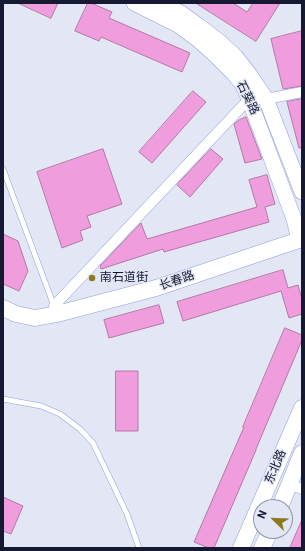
<!DOCTYPE html>
<meta charset="utf-8">
<style>
body{margin:0}
#map{position:relative;width:305px;height:551px;overflow:hidden;background:#e3e6f4;font-family:Roboto,sans-serif}
canvas{display:block}
.frame{position:absolute;inset:0;border:4px solid #151932;pointer-events:none}
.north{position:absolute;left:253px;top:499px;width:40px;height:40px;box-sizing:border-box;background:#e3e6f4;border:1px solid #9194a6;border-radius:50%;rotate:293deg;font-size:11px;font-weight:700;line-height:16px;text-align:center;color:#151932}
.north::after{content:'';display:block;margin:auto;width:14px;height:18px;background:#8d791e;clip-path:polygon(50% 0,100% 100%,50% 72%,0 100%)}
</style>
<div id="map">
<canvas width="305" height="551"></canvas>
<div class="frame"></div>
<div class="north">N</div>
</div>
<script>
const ctx = document.querySelector('canvas').getContext('2d');
ctx.lineJoin = 'round';
function fill(path, color) {
  ctx.fillStyle = color;
  ctx.fill(path, 'evenodd');
}
function strokePath(path, color, width, dash) {
  ctx.strokeStyle = color;
  ctx.lineWidth = width;
  ctx.lineCap = dash ? 'butt' : 'round';
  ctx.setLineDash(dash || []);
  ctx.stroke(path);
}
function write(font, color, halo, rows, align = 'center') {
  ctx.font = font + ' Roboto,"Noto Sans SC",sans-serif';
  ctx.lineWidth = 3;
  ctx.setLineDash([]);
  ctx.textBaseline = 'middle';
  ctx.strokeStyle = halo;
  ctx.fillStyle = color;
  for (const [text, x, y, turn = 0] of rows) {
    ctx.save();
    ctx.translate(x, y);
    ctx.rotate((+turn || 0) * Math.PI / 180);
    ctx.textAlign = isNaN(turn) ? turn : align;
    if (halo) ctx.strokeText(text, 0, 0);
    ctx.fillText(text, 0, 0);
    ctx.restore();
  }
}
const building = new Path2D(`
 M18 3H58L51 18Z
 M88 3H91L112 12 109 18 190 53 182 72 101 37 99 41 75 31Z
 M196 3H233L247 12 253 3H280L256 41Z
 M302 31V86L283 89 271 39Z
 M193 91 206 102 152 163 139 152Z
 M302 99V148H299L287 102Z
 M246 117 262 159 245 163 234 124 239 120Z
 M103 149 122 204 87 216 91 227 80 231 83 240 62 248 37 172Z
 M211 149 223 159 190 197 177 185Z
 M267 175 275 204 265 207 269 222 164 252 163 249 101 269 100 266 141 223 147 239 257 207 249 180Z
 M3 234 18 241 28 271 19 291 3 284Z
 M283 270 288 288 298 285 302 299V314L289 318 281 291 183 321 177 302Z
 M159 305 164 323 109 338 104 320Z
 M285 328 302 335V340L256 449V450L214 548H209L194 542 244 427H243Z
 M116 371H138V431H116Z
 M3 497 23 506 11 534 3 531Z
 M302 520V548H290Z`);
const service = new Path2D(`
 M3 169 54 306
 M3 399 41 406 60 414 80 429 93 443 127 514 139 548`);
const minor = new Path2D(`
 M54 306 249 99H266L302 92
 M289 484 302 489`);
const secondary = new Path2D(`
 M134 3 178 25 197 39 215 55 234 74 243 85 249 99 294 219 299 240
 M160 3 181 13 199 26 220 42 236 57 250 75 266 99 302 192`);
const primary = new Path2D(`
 M3 308 16 314 35 318 57 314 156 288 302 239
 M280 507 302 453
 M241 548 302 408
 M262 548 270 531`);
const markers = [
 [92,278,4,"#8d791e"]
];
const streetNames = [
 ["石葵路",247,98,64],
 ["长春路",177,281,-19],
 ["东北路",276,467,-67]
];
const poiNames = [
 ["南石道街",100,278]
];
fill(building, '#ef9ddc');
strokePath(building, '#b478a6', 1);
strokePath(service, '#929edf', 6);
strokePath(minor, '#929edf', 11);
strokePath(secondary, '#929edf', 16);
strokePath(primary, '#929edf', 17);
strokePath(service, '#fff', 5);
strokePath(minor, '#fff', 10);
strokePath(secondary, '#fff', 15);
strokePath(primary, '#fff', 16);
for (const [x, y, r, color] of markers) {
  const dot = new Path2D();
  dot.arc(x, y, r, 0, 2 * Math.PI);
  ctx.fillStyle = color;
  ctx.fill(dot);
  strokePath(dot, '#e3e6f4', 1.5);
}
write('12px', '#151932', '#e3e6f4', streetNames);
write('12px', '#151932', '#e3e6f4', poiNames, 'left');
</script>
